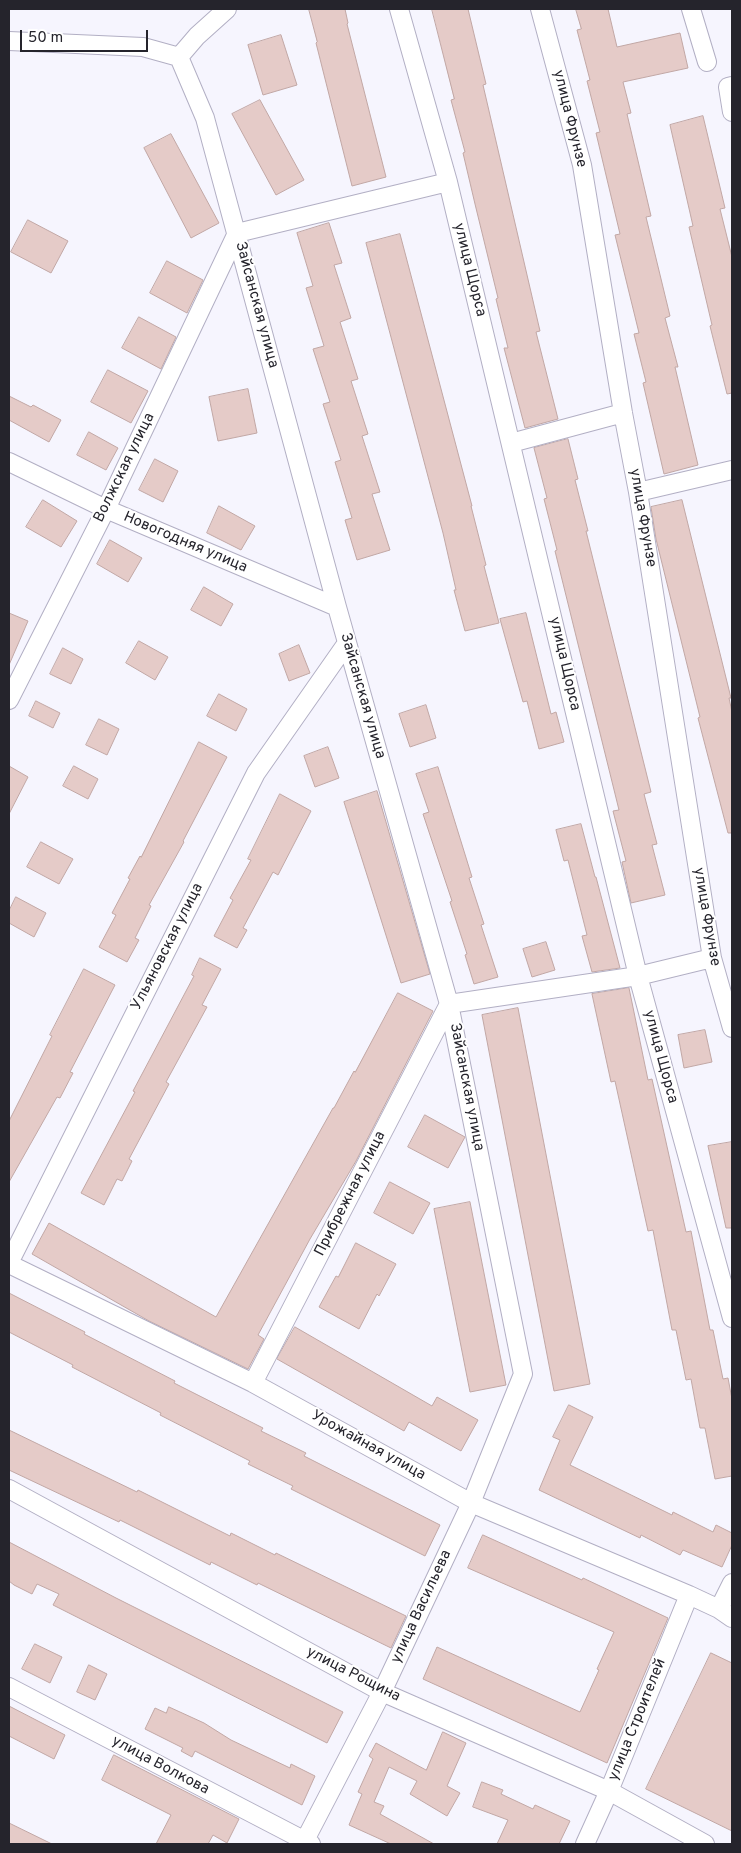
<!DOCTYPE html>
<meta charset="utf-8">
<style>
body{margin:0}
#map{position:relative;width:741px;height:1853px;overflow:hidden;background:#f6f5fe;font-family:Overpass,sans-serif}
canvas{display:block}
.frame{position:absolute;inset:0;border:10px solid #25242c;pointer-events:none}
.scale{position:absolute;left:20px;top:30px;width:128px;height:22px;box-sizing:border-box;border:2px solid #25242c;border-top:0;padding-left:6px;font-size:15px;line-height:18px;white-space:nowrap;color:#25242c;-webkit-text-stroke:4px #fff;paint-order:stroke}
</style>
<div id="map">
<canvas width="741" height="1853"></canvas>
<div class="frame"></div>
<div class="scale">50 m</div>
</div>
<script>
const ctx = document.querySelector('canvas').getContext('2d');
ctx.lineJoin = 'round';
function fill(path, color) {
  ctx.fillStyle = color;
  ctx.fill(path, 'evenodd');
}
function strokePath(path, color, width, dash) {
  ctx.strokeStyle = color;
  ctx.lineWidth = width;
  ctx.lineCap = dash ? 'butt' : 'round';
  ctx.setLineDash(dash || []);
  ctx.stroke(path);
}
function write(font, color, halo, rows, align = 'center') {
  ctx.font = font + ' Overpass,sans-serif';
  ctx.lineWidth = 4;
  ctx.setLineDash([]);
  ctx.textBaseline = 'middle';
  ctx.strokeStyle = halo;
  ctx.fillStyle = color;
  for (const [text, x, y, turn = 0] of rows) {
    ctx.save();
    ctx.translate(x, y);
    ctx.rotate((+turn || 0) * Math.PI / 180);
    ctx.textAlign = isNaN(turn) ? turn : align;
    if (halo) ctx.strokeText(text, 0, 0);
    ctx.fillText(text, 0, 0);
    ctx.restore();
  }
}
const building = new Path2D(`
 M309 9H345L348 23 347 24 386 177 352 186 316 43 317 42Z
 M432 9H468L486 84 483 85 540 331 536 332 558 419 525 428 504 348H508L496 299 498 298 475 204 463 153 465 152 451 100 454 99Z
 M576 9H608L617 47 680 33 688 68 623 82 631 113 627 114 651 216 646 217 670 316 665 318 678 367H675L698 465 664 474 643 383 646 382 634 334 639 333 615 235 620 234 596 133 600 132 587 81 590 80 577 30 581 29Z
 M281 35 297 85 263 95 248 45Z
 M260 100 304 180 276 195 232 114Z
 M703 116 725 208 720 209 732 257V393L727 394 710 326 712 325 689 227 693 226 670 125Z
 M171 134 219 223 191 238 144 148Z
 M28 220 68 241 51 273 11 252Z
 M329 223 342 263 334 265 351 318 340 322 358 379 351 381 368 434 362 436 380 492 372 494 390 550 357 560 345 520 352 518 335 462 341 460 323 404 330 402 313 349 324 346 306 288 313 286 297 233Z
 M400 234 472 506H471L486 565 484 566 499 623 465 631 454 590H456L443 533 366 243Z
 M167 261 203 280 187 313 150 293Z
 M139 317 176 337 161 369 122 348Z
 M108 370 148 391 131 423 91 402Z
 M248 389 257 433 218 441 209 397Z
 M9 396 31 407 33 405 61 420 49 442 9 420Z
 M89 432 118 448 106 470 77 455Z
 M568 439 578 479 575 480 588 531H586L651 792 644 794 657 844 652 845 665 895 631 903 622 862 626 861 613 811 619 810 555 551 557 550 544 499 547 498 534 448Z
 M155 459 178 471 163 502 139 490Z
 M43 500 77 521 61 547 26 527Z
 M682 500 731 698H729L732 712V833H728L698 718 700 717 656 539 651 507Z
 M219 506 255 526 241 550 207 533Z
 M110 540 142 558 128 582 97 564Z
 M204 587 233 604 221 626 191 610Z
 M9 613 28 621 9 665Z
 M526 613 551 714 556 712 564 742 539 749 527 701 523 702 500 619Z
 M139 641 168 657 155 680 126 663Z
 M299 645 310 673 289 681 279 654Z
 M63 648 83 659 71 684 50 674Z
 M219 694 247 709 236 731 207 716Z
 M36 701 60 713 53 728 29 716Z
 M426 705 436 738 410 747 399 714Z
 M99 719 119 729 107 755 86 745Z
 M199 742 227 757 183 841 184 842 149 905 151 906 135 938 139 940 127 962 99 947 116 915 112 913 130 879 128 878 140 856 141 857Z
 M328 747 339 778 315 787 304 756Z
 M9 766 28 777 9 814Z
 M74 766 98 779 88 799 63 786Z
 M438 767 472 877 469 878 484 924 481 925 498 977 474 984 465 955 467 954 450 902 452 901 423 814 429 812 416 774Z
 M377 791 430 974 401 983 344 802Z
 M280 794 311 811 278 875 273 872 243 928 247 930 237 948 214 936 233 900 230 898 251 860 248 859Z
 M581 824 595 877H596L620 968 592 972 582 936 587 935 568 860 564 861 556 830Z
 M41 842 73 859 59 884 27 867Z
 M16 897 46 913 34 937 9 923V911Z
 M546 942 555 970 532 977 523 949Z
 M200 958 221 969 202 1005 207 1007 166 1082 169 1084 129 1159 132 1161 122 1181 117 1179 104 1205 81 1193 135 1092 133 1091 194 976 192 975Z
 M84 969 115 985 70 1072 73 1073 60 1098 57 1097 9 1182V1121L52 1036 50 1035Z
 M629 988 648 1080 652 1079 686 1232 691 1231 710 1330H713L723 1379 728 1378 732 1399V1476L715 1479 705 1428H700L691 1379 686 1380 676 1330H672L653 1230 648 1231 615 1081 611 1082 592 994Z
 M398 993 433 1011 356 1161 310 1239 258 1335 264 1339 248 1369 149 1321 32 1254 49 1223 216 1317 333 1108H334L354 1071 355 1072Z
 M518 1008 590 1384 554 1391 482 1015Z
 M705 1030 712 1062 684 1068 678 1035Z
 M425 1115 465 1137 448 1168 408 1147Z
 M732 1142V1228H726L708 1146Z
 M390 1182 430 1203 413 1234 374 1213Z
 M470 1202 506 1385 470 1392 434 1209Z
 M356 1243 396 1264 379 1296 377 1294 359 1329 319 1307 336 1276 338 1277Z
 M9 1293 85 1332 84 1334 175 1381 174 1383 263 1428 261 1431 306 1453 304 1456 440 1525 425 1556 291 1489 293 1486 248 1464 250 1461 160 1415 161 1413 72 1367 73 1365 9 1332Z
 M295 1327 432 1406 437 1397 478 1420 461 1451 409 1422 404 1431 277 1359Z
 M569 1405 593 1417 570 1465 672 1515 673 1512 713 1532 716 1525 732 1533V1545L722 1567 683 1550 680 1555 641 1535 640 1538 539 1490 560 1440 553 1437Z
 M9 1430 137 1492 138 1490 230 1536 231 1533 275 1555 276 1553 406 1616 391 1648 258 1583 257 1585 211 1562 210 1565 120 1520 119 1522 9 1470Z
 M483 1535 582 1580 583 1578 668 1618 607 1763 423 1679 437 1647 580 1712 599 1670 597 1669 614 1632 468 1568Z
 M9 1542 116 1598 343 1712 327 1743 53 1605 59 1594 37 1584 32 1594 14 1585 9 1581Z
 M35 1644 62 1657 50 1683 22 1669Z
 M711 1653 732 1663V1831L646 1789Z
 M89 1665 107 1674 95 1700 77 1692Z
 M9 1706 65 1735 54 1759 9 1736Z
 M169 1707 204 1723 231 1740 290 1768 291 1764 315 1776 302 1805 195 1751 192 1757 181 1751 183 1748 145 1729 155 1708 166 1713Z
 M443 1732 466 1743 447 1786 460 1793 447 1816 410 1794 417 1781 389 1767 374 1802 384 1806 380 1814 434 1844H391L349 1825 362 1794 358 1792 373 1759 369 1756 376 1743 426 1770Z
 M114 1755 239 1819 227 1843 213 1835 208 1844H156L171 1815 102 1780Z
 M482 1782 503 1790 501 1794 533 1809 535 1805 570 1821 559 1844H497L508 1820 473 1807Z
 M9 1823 52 1844H9Z`);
const minor = new Path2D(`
 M399 9 448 182 638 976 732 1318
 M540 9 582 165 623 413 638 492 712 958 732 1028
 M691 9 707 62
 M9 41 143 47 179 57 205 118 337 607 449 1004 523 1374 471 1503 382 1692 303 1844
 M179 57 197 36 227 9
 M732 86 728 87 732 112
 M511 443 623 413
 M9 462 106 509 337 607
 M638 492 732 470
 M9 700 106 509 237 233 448 182
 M9 1263 256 773 347 643
 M9 1264 253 1383 471 1503 689 1595 719 1609 732 1618
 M253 1383 449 1004 638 976 712 958
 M9 1489 382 1692 609 1791 705 1844
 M719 1609 732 1583
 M9 1687 311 1844
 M585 1844 609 1791 689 1595`);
const streetNames = [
 ["улица Фрунзе",569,119,76],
 ["улица Щорса",469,270,76],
 ["Зайсанская улица",256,305,75],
 ["Волжская улица",125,468,-64],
 ["улица Фрунзе",642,518,80],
 ["Новогодняя улица",185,543,23],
 ["улица Щорса",564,664,77],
 ["Зайсанская улица",362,696,74],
 ["улица Фрунзе",706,917,80],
 ["Ульяновская улица",168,947,-63],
 ["улица Щорса",660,1057,75],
 ["Зайсанская улица",466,1087,79],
 ["Прибрежная улица",351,1194,-63],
 ["Урожайная улица",368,1446,29],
 ["улица Васильева",422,1607,-65],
 ["улица Рощина",353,1675,27],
 ["улица Строителей",638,1720,-68],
 ["улица Волкова",160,1766,28]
];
fill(building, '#e5cbc8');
strokePath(building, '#c1a7a5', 1);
strokePath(minor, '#b2afc4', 20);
strokePath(minor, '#fff', 18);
write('15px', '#25242c', '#fff', streetNames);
</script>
